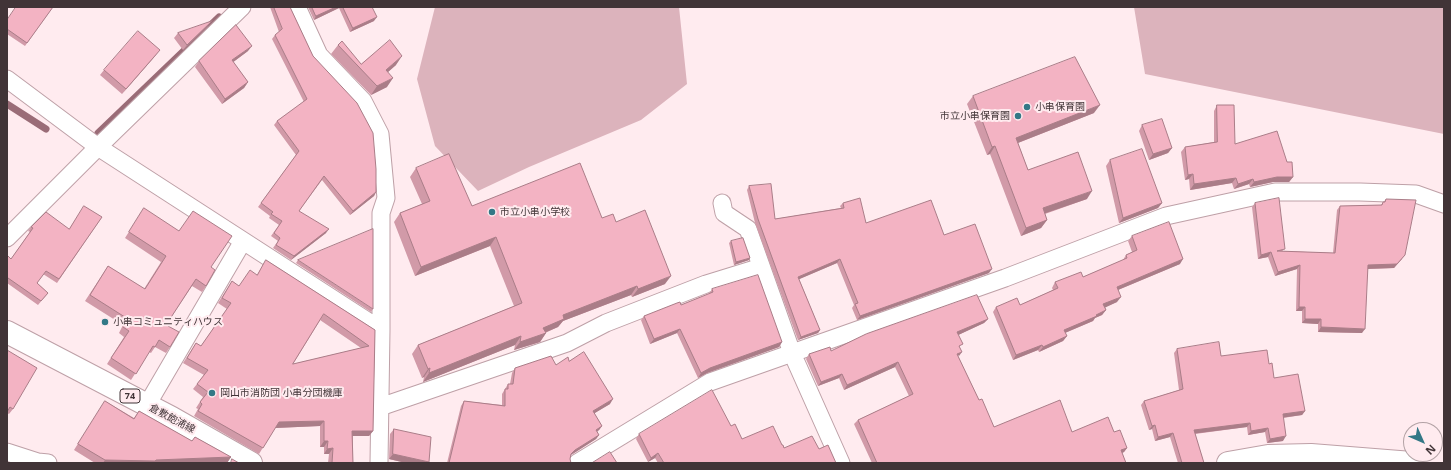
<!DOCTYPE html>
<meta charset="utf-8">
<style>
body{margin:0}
#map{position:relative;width:1451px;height:470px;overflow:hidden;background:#ffebef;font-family:"Open Sans",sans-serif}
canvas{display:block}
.frame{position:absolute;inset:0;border:8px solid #413437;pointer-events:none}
.north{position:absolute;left:1403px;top:422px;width:40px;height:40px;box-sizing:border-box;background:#ffebef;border:1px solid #b3a2a5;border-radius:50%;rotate:135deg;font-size:11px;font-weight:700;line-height:16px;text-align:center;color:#413437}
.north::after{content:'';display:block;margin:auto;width:14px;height:18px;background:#337886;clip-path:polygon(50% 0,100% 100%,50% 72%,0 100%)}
</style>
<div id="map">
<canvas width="1451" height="470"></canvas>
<div class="frame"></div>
<div class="north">N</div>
</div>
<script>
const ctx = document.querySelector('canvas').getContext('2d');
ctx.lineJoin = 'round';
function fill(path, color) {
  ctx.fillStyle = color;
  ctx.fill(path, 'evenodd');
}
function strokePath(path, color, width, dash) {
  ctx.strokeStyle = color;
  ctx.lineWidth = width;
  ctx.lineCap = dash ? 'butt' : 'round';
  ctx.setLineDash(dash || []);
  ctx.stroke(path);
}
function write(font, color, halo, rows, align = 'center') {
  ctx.font = font + ' "Open Sans","Noto Sans JP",sans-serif';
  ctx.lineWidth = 4;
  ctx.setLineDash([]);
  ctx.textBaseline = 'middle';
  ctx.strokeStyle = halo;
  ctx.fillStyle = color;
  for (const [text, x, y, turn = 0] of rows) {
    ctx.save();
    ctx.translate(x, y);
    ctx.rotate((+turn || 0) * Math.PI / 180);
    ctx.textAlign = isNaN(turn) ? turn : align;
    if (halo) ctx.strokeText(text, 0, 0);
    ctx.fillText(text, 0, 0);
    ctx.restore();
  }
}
const green = new Path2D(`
 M435 7H679L687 84 641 120 529 167 478 191 435 146 417 79Z
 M1134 7H1444V134L1145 74Z`);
const stream = new Path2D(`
 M7 104 46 129
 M98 133 219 17`);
const minor = new Path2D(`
 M297 7 319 55 363 101 380 134 386 198 381 213V330L379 463
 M7 79 98 147 381 330
 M722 203 724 213 748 229 792 353 841 463
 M7 238 98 147 242 7
 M147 405 243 241
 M380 407 567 343 606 323 706 284 761 267
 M7 452 38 462 48 463
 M577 463 710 382 1005 278 1166 216 1275 192H1360L1416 194 1444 204`);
const primary = new Path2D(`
 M7 332 172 418 251 463
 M1228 463 1268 456 1311 455 1412 463`);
const wall = new Path2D(`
 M53 7 25 46 7 34V20Z
 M270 7H290L376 192 374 196 350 215 322 180 299 211 326 233 291 260 273 248 278 241 271 236 279 225 269 218 270 216 258 207 296 155 274 125 277 121 304 102 272 39 275 35 279 32Z
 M308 7H372L374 21 350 32 339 8 314 20Z
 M208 26 183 50 174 38 178 33Z
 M338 45 361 64 396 65 388 72 387 87 371 95 331 54Z
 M248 51 233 62 248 82 244 88 222 104 195 67 199 61Z
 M156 55 122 94 100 75 104 70Z
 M973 96 1094 113 1018 143 1028 170 1087 199 1045 214 1047 220 1041 228 1021 236 990 154 987 155 967 104Z
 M1217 105 1235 144 1287 162 1293 177 1289 182H1273L1250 187 1249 184 1234 189 1232 183 1190 190 1189 179 1185 180 1181 152 1185 147 1214 142V111Z
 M1142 125 1172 148 1168 153 1149 160 1139 131Z
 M1110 160 1162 203 1158 208 1119 223 1106 166Z
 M416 168 472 206 602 218 616 222 665 284 632 297 631 295 563 321 558 327 545 333H546L540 342 514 350 515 345 423 382 424 377 422 378 412 354 418 345 514 306 490 246 415 276 394 222 400 213 422 204 410 177Z
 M749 186 775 219 841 208 840 206 843 203 866 223 944 235 989 273 857 320 852 308 854 305 837 263 799 279 820 330 818 333 798 340 755 223 747 190Z
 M1386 199 1402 259 1394 268 1368 269 1362 333 1318 332V324L1302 323V311H1296L1297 269 1275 276 1268 257 1258 259 1252 207 1255 203 1283 251 1333 253 1337 210 1340 206 1381 205Z
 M144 208 211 267 206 286 202 292 192 286 168 322V326L170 347 166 353 155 347 151 353 149 352 131 380 107 364 124 337 119 333 123 325 85 301 108 266 144 289 161 262 125 238Z
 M102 217 57 283 43 274 37 283 48 293 38 305 7 283V255L11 259 30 232 28 231 31 227 69 229Z
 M1132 236 1180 264 1118 290 1117 302 1105 307 1106 310 1102 315 1095 318 1093 321 1065 333 1067 336 1063 341 1039 352 1038 350 1013 360 993 312 996 307 1020 305 1053 290 1052 288 1055 282 1083 277 1123 260 1126 255 1132 252 1128 241Z
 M731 241 750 258 749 260 734 265 729 243Z
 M266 260 375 330 373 431 369 436H353V463H328L329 454H324V447H320V426L275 428 259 454 194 416 198 409 196 408 203 397 193 389 204 375 183 363 196 343 201 346 227 309 218 303 232 281 239 286 257 275ZM320 320 361 348 293 364Z
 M298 260 373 309 371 312 296 263Z
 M712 289 782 342 779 347 707 373 698 378 677 333 650 344 641 320 644 316 681 305 709 294Z
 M988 319 984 323 958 335 960 348 958 356 979 400 994 427 1072 432H1114L1127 448 1124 452 1122 453 1126 463H872L854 424 858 420 909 396 895 367 844 390 839 378 818 386 806 359 809 354 831 351Z
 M1177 349 1269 364 1274 378 1305 411 1302 415 1283 418V441L1267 443 1265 432 1248 435 1247 427 1195 434 1204 463H1178L1170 437 1155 441 1152 429 1149 430 1141 405 1144 401 1179 390 1174 353Z
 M7 350 13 409 9 414 7 413Z
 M569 361 610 404 594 413 602 426 599 430 597 432 599 435 596 439 571 455 570 459 571 463H447L461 406 464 401 502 405V394L508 384H510L512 373 515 368 556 365Z
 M105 401 134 418 139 411 192 441 195 437 231 457 227 463H95L74 450Z
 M731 426 742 439 782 445 784 448 819 449 836 463H658L655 458 648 462 636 439 639 434Z
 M394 429 429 462 428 463H406L389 459 390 434Z`);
const shadedWall = new Path2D(`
 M336 7H340L339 8 314 20 316 16Z
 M377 17 374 21 350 32 353 28Z
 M212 21 208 26 183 50 187 45Z
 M252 46 248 51 228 66 232 60Z
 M160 50 156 55 122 94 126 89Z
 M402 56 396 65 380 79 386 70Z
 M393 78 387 87 371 95 377 86Z
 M248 82 244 88 222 104 225 99Z
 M1100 105 1094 113 1010 146 1016 138Z
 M995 146 990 154 987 155 992 147Z
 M1172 148 1168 153 1149 160 1153 154Z
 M1193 174 1189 179 1185 180 1188 175Z
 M1277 177H1293L1289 182H1273L1250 187 1254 182Z
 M1236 178 1232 183 1190 190 1194 184Z
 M1253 179 1249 184 1234 189 1238 184Z
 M1092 191 1087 199 1037 216 1043 208Z
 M376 192 374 196 350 215 353 211Z
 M1162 203 1158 208 1119 223 1123 218Z
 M1047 220 1041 228 1021 236 1026 228Z
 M329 229 326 233 291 260 294 256Z
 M496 237 490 246 415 276 421 267Z
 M1271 252 1268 257 1258 259 1261 255Z
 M1405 255 1394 268 1365 269 1368 265Z
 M750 258 749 260 734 265 736 262Z
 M840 259 837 263 795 281 798 277Z
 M1183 259 1180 264 1113 292 1117 287Z
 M1300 265 1297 269 1275 276 1278 272Z
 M992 269 989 273 857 320 860 316Z
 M671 276 665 284 632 297 638 289Z
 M637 286 631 295 563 321 558 327 537 336 543 328 563 315Z
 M1121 297 1117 302 1100 310 1103 304Z
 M1299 307H1305L1302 311H1296Z
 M1106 310 1102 315 1095 318 1093 321 1060 335 1064 330Z
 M988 319 984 323 954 337 957 332Z
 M1305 319H1321L1318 324 1302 323Z
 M1321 327 1365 329 1362 333 1318 332Z
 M680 329 677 333 650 344 654 339Z
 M820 330 818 333 798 340 801 337Z
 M546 333 540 342 514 350 520 342Z
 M521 336 515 345 423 382 429 373Z
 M1067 336 1063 341 1039 352 1043 347Z
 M782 342 779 347 707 373 698 378 701 373 710 368Z
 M1042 345 1038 350 1013 360 1016 355Z
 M962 352 959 356 957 354Z
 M898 362 895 367 844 390 847 385Z
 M430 368 424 377 422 378 428 369Z
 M842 374 839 378 818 386 821 382Z
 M613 399 610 404 590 416 593 411Z
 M1305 411 1302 415 1280 418 1283 414Z
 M324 421 320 426 275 428 279 422Z
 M1250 423 1247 427 1191 434 1194 430Z
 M1155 425 1152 429 1149 430 1152 426Z
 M602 426 599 430 593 434 596 430Z
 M1268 428 1265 432 1248 435 1251 431Z
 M352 431H373L369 436H349Z
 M1173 433 1170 437 1155 441 1158 437Z
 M599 435 596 439 571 455 568 459 575 450Z
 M1286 436 1283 441 1267 443 1270 439Z
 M324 441H328L324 447H320Z
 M333 448 329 454H324L327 449Z
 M1127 448 1124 452 1118 455 1121 450Z
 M658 453 655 458 648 462 651 458Z
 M393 454 429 462 428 463H406L389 459Z
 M231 457 227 463H103L105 460H156Z`);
const building = new Path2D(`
 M16 7H53L27 43 7 29V20Z
 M274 7H290L313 56 357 103 373 133 376 169V192L353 211 324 176 299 211 329 229 294 256 276 245 280 238 274 233 282 221 271 214 273 212 261 203 299 151 277 121 307 99 275 35 282 29Z
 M312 7H336L316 16Z
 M343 7H372L377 17 353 28Z
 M212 21 187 45 178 33Z
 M236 25 252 46 232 60 248 82 225 99 199 61Z
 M138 31 160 50 126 89 104 70Z
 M390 40 402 56 386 70 393 78 377 86 338 45 342 41 361 64Z
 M1075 57 1100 105 1016 138 1028 170 1078 152 1092 191 1043 208 1047 220 1026 228 995 146 992 147 973 96Z
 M1217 105H1234L1235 144 1277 131 1287 162H1292L1293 177H1277L1254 182 1253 179 1238 184 1236 178 1194 184 1193 174 1188 175 1185 147 1217 142Z
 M1162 119 1172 148 1153 154 1142 125Z
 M1142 149 1162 203 1123 218 1110 160Z
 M449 154 472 206 580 163 602 218 613 214 616 222 645 210 671 276 638 289 637 286 563 315 564 319 543 328 546 333 520 342 521 336 429 373 430 368 428 369 418 345 522 303 496 237 421 267 400 213 430 201 416 168Z
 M771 184 775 219 844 208 843 203 860 198 866 223 931 200 944 235 975 224 992 269 860 316 855 304 858 303 840 259 798 277 820 330 801 337 758 219 749 186Z
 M1279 198 1285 249 1277 251 1335 253 1340 206 1382 205 1383 202H1385L1386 199 1416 200 1405 255 1397 264 1368 265 1365 329 1321 327V319H1305V307H1299L1300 265 1278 272 1271 252 1261 255 1255 203Z
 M84 206 102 217 59 279 46 271 37 283 48 293 41 301 8 278 7 280V255L11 259 33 228 31 227 46 212 69 229Z
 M144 208 179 231 193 211 232 236 211 267 215 270 206 286 196 279 168 322 170 323 168 326 179 332 170 347 159 340 155 347 153 346 136 374 111 358 129 331 123 327 128 319 90 295 108 266 145 289 166 256 129 232Z
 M1169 222 1183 259 1117 287 1121 297 1103 304 1106 310 1096 315 1097 316 1064 330 1067 336 1043 347 1042 345 1016 355 996 307 1017 298 1020 305 1058 288 1055 282 1081 272 1083 277 1127 258 1126 255 1137 250 1132 236Z
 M373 229V309L298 260Z
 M743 238 750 258 736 262 731 241Z
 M266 260 375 330 373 431H352L353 463H332L333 448 327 449 328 441H324V421L279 422 263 448 198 411 202 404 200 402 208 392 197 384 208 370 187 358 196 343 201 346 231 303 222 298 232 281 239 286 250 270 257 275ZM324 314 369 346 293 364Z
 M758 275 782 342 710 368 701 373 680 329 654 339 644 316 677 303 680 302 681 305 713 292 712 289Z
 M977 295 988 319 957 332 963 344 959 346 962 352 957 354 979 400 982 399 994 427 1060 400 1072 432 1108 417 1114 432 1120 430 1127 448 1121 450 1126 463H877L858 420 913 394 898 362 847 385 842 374 821 382 809 354 830 347 831 351 866 334Z
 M1219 342 1221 356 1267 350 1269 364 1272 363 1274 378 1298 374 1305 411 1283 414 1286 436 1270 439 1268 428 1251 431 1250 423 1194 430 1204 463H1182L1173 433 1158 437 1155 425 1152 426 1144 401 1183 389 1177 349Z
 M7 350 37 368 13 409 10 407 7 412Z
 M584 352 613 399 593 411 602 426 596 430 599 435 575 450 571 454 570 459 571 463H449L464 401 505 406V389H508V384H513L515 368 551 356 556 365 568 357 569 361Z
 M712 390 731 426 735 424 742 439 773 426 782 445H783L784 448 812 436 819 449 828 445 836 463H664L658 453 651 458 639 434Z
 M105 401 134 419 139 411 192 441 195 437 231 457 156 460 155 461 105 460 78 444Z
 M394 429 431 437 429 462 393 454Z
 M610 452 617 463H592Z
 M232 459 239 463H231Z`);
const markers = [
 [1027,107,4,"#337886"],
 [1018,116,4,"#337886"],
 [492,212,4,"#337886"],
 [105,322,4,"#337886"],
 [212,393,4,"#337886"]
];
const shields = [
 [130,396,20]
];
const shieldNames = [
 ["74",130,396]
];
const poiNames = [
 ["小串保育園",1035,107],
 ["市立小串保育園",1010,116,"right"],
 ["市立小串小学校",500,212],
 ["小串コミュニティハウス",113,322],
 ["岡山市消防団 小串分団機庫",220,393]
];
const streetNames = [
 ["倉敷飽浦線",172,419,28]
];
fill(green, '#dcb3bc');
strokePath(stream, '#9a6c77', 7);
strokePath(minor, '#bea0a7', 19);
strokePath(primary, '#bea0a7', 24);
strokePath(minor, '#fff', 17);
strokePath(primary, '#fff', 22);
fill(wall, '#d19aa8');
fill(shadedWall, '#aa7d88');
fill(building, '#f3b3c3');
strokePath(building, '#aa7d88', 1);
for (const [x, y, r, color] of markers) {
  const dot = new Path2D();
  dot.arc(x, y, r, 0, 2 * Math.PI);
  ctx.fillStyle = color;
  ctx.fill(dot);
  strokePath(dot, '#ffebef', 1.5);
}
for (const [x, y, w] of shields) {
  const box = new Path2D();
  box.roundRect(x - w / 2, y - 7, w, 14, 3);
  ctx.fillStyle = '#ffebef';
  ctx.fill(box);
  strokePath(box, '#413437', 1);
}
write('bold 9px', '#413437', null, shieldNames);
write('10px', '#413437', '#ffebef', poiNames, 'left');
write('10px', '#413437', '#ffebef', streetNames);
</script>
